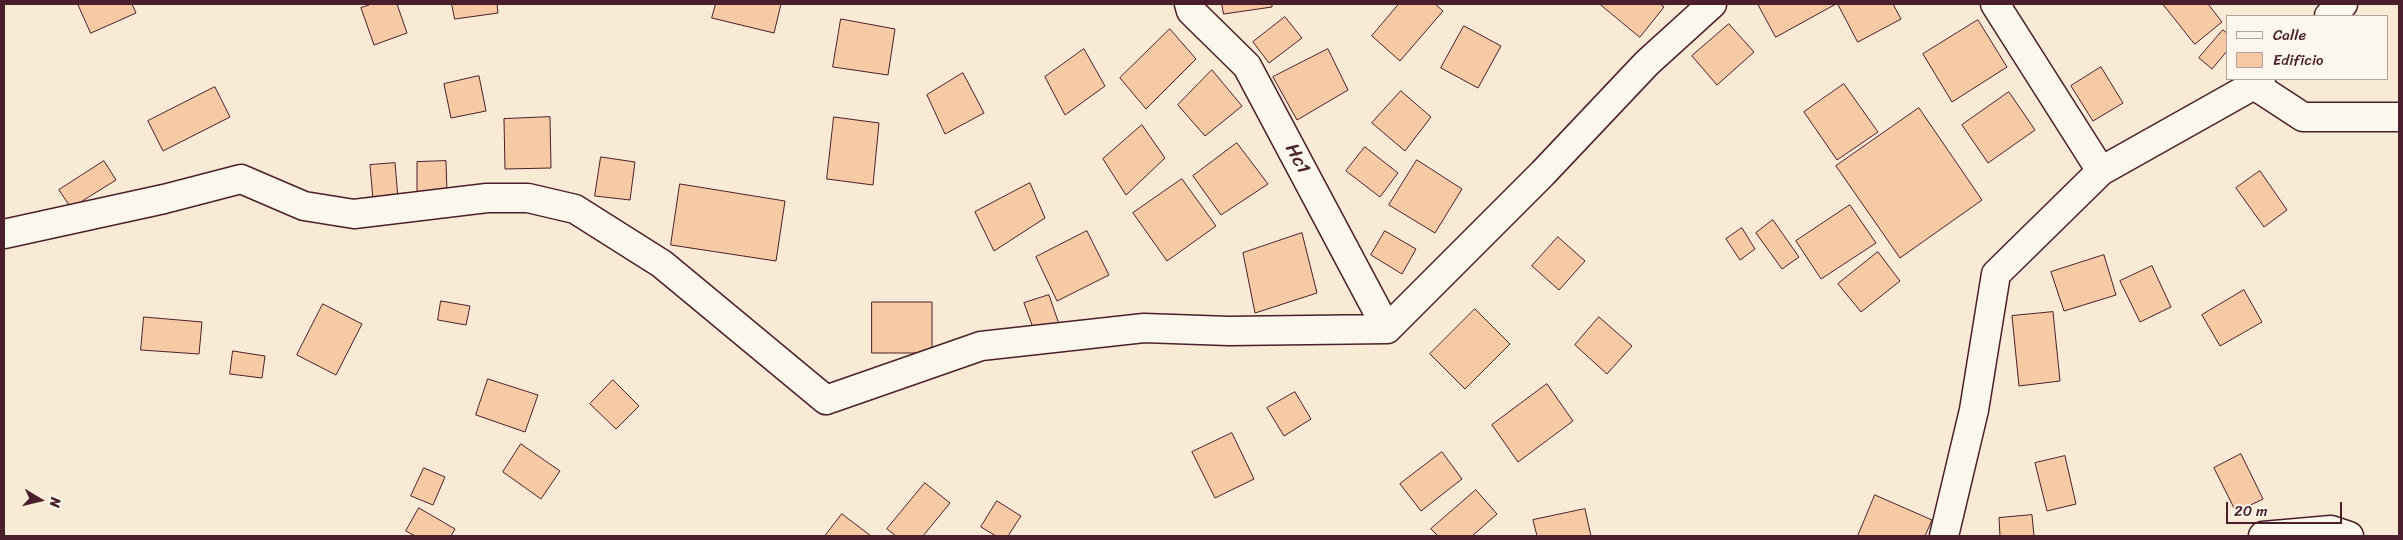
<!DOCTYPE html>
<style>
body{margin:0}
#map{position:relative;width:2403px;height:540px;overflow:hidden;background:#f9ead6;font-family:Sriracha,sans-serif}
canvas{display:block}
.frame{position:absolute;inset:0;border:5px solid #4a1f2b;pointer-events:none}
.legend{position:absolute;left:2226px;top:15px;width:162px;height:65px;box-sizing:border-box;background:#fbf7ec;border:1px solid #b4a19f;margin:0;padding:6px 9px;list-style:none;font-size:15px;color:#4a1f2b}
.legend li{display:flex;align-items:center;gap:10px;height:25px}
.legend b{width:25px;border:1px solid #b4a19f}
.north{position:absolute;left:15px;top:475px;width:50px;height:50px;-webkit-text-stroke:4px #fbf7ec;paint-order:stroke;rotate:99deg;font-size:14px;font-weight:700;line-height:20px;text-align:center;color:#4a1f2b}
.north::after{content:'';display:block;margin:auto;width:18px;height:22px;background:#4a1f2b;clip-path:polygon(50% 0,100% 100%,50% 72%,0 100%)}
.scale{position:absolute;left:2226px;top:502px;width:116px;height:22px;box-sizing:border-box;border:2px solid #4a1f2b;border-top:0;padding-left:6px;font-size:15px;line-height:18px;white-space:nowrap;color:#4a1f2b;-webkit-text-stroke:4px #fbf7ec;paint-order:stroke}
</style>
<div id="map">
<canvas width="2403" height="540"></canvas>
<div class="frame"></div>
<ul class="legend">
<li><b style="height:6px;background:#fbf7ec"></b>Calle</li>
<li><b style="height:14px;background:#f5caa4"></b>Edificio</li>
</ul>
<div class="north">N</div>
<div class="scale">20 m</div>
</div>
<script>
const ctx = document.querySelector('canvas').getContext('2d');
ctx.lineJoin = 'round';
function fill(path, color) {
  ctx.fillStyle = color;
  ctx.fill(path, 'evenodd');
}
function strokePath(path, color, width, dash) {
  ctx.strokeStyle = color;
  ctx.lineWidth = width;
  ctx.lineCap = dash ? 'butt' : 'round';
  ctx.setLineDash(dash || []);
  ctx.stroke(path);
}
function write(font, color, halo, rows, align = 'center') {
  ctx.font = font + ' Sriracha,sans-serif';
  ctx.lineWidth = 4;
  ctx.setLineDash([]);
  ctx.textBaseline = 'middle';
  ctx.strokeStyle = halo;
  ctx.fillStyle = color;
  for (const [text, x, y, turn = 0] of rows) {
    ctx.save();
    ctx.translate(x, y);
    ctx.rotate((+turn || 0) * Math.PI / 180);
    ctx.textAlign = isNaN(turn) ? turn : align;
    if (halo) ctx.strokeText(text, 0, 0);
    ctx.fillText(text, 0, 0);
    ctx.restore();
  }
}
const building = new Path2D(`
 M78 4H132L136 13 91 33Z
 M372 4H397L407 33 374 45 361 8Z
 M452 4H497L498 13 455 19Z
 M716 4H781L774 33 712 18Z
 M1222 4H1272V7L1224 14Z
 M1399 4H1435L1443 11 1400 61 1372 36Z
 M1600 4H1660L1664 7 1640 37Z
 M1758 4H1836L1776 37Z
 M1838 4H1893L1901 19 1858 42Z
 M2163 4H2208L2222 22 2195 44Z
 M1285 17 1302 38 1269 63 1253 42Z
 M841 19 895 29 888 75 833 67Z
 M1978 20 2007 67 1952 102 1923 54Z
 M1729 24 1754 52 1717 85 1692 56Z
 M1464 26 1501 46 1478 88 1441 68Z
 M1170 29 1196 59 1146 109 1120 78Z
 M2223 30 2227 33V51L2212 69 2199 58Z
 M1084 49 1105 86 1065 115 1045 77Z
 M1328 49 1348 90 1297 120 1273 77Z
 M2101 67 2123 103 2093 121 2071 86Z
 M1212 70 1242 106 1205 136 1178 105Z
 M963 73 984 113 945 134 927 95Z
 M479 76 486 111 451 118 444 84Z
 M1844 84 1878 132 1837 160 1804 112Z
 M215 87 230 117 163 151 148 121Z
 M1401 91 1431 117 1405 151 1372 123Z
 M2009 92 2035 130 1988 163 1962 125Z
 M1919 108 1982 200 1900 258 1836 166Z
 M550 117 551 168 505 169 504 119Z
 M834 117 879 123 873 185 827 179Z
 M1142 125 1165 158 1126 195 1103 159Z
 M1237 143 1268 184 1221 215 1193 176Z
 M1365 147 1398 173 1380 197 1346 171Z
 M601 157 635 162 630 200 595 196Z
 M1417 160 1462 189 1435 233 1389 205Z
 M104 161 116 180 71 208 59 190Z
 M446 161 447 194 417 195V162Z
 M395 163 398 198 373 200 370 165Z
 M2260 171 2287 210 2264 227 2236 188Z
 M1182 179 1216 226 1167 261 1133 213Z
 M1030 183 1045 218 994 251 975 212Z
 M680 184 785 201 776 261 671 245Z
 M1850 205 1876 243 1821 279 1796 241Z
 M1773 220 1799 257 1782 269 1756 233Z
 M1742 228 1755 249 1740 260 1726 239Z
 M1087 231 1109 275 1057 301 1036 257Z
 M1385 231 1416 249 1402 274 1371 255Z
 M1302 233 1317 293 1255 313 1243 253Z
 M1558 237 1585 261 1559 290 1532 266Z
 M1878 252 1900 281 1861 312 1838 284Z
 M2104 255 2116 295 2064 311 2051 272Z
 M2152 266 2171 307 2140 322 2120 281Z
 M2244 290 2262 322 2220 346 2202 315Z
 M1049 295 1060 327 1036 336 1024 303Z
 M441 301 470 306 466 325 438 320Z
 M872 302H932V353H872Z
 M323 304 362 324 336 375 297 355Z
 M1475 309 1510 344 1465 389 1430 354Z
 M2053 312 2060 381 2019 386 2012 316Z
 M144 317 202 322 199 354 141 350Z
 M1599 317 1632 346 1607 374 1575 345Z
 M233 351 265 356 262 378 230 374Z
 M488 379 538 395 525 432 476 415Z
 M613 380 639 406 616 429 590 404Z
 M1547 384 1573 421 1518 462 1492 425Z
 M1295 392 1311 419 1284 436 1267 408Z
 M1232 433 1254 479 1215 498 1192 452Z
 M521 444 560 471 541 499 503 472Z
 M1442 452 1462 479 1421 511 1400 484Z
 M2241 454 2263 499 2236 512 2214 468Z
 M2065 456 2076 504 2047 511 2035 463Z
 M424 468 445 477 433 505 411 496Z
 M925 483 950 503 923 536H896L887 529Z
 M1476 490 1497 514 1472 536H1438L1431 529Z
 M1875 495 1932 520 1925 536H1858Z
 M997 501 1021 516 1008 536H996L981 527Z
 M419 508 455 529 451 536H415L406 531Z
 M1585 509 1591 536H1537L1533 520Z
 M842 514 871 536H825Z
 M2032 515 2034 536H2000L1999 518Z`);
const street = new Path2D(`
 M1189 4 1191 11 1247 66 1387 329
 M1995 4 2101 171
 M2329 16 2343 4
 M2254 85 2303 117H2399
 M4 234 164 199 241 179 304 206 354 214 487 198H528L575 209 662 264 826 400 981 346 1144 328 1229 331 1387 329 1543 173 1647 63 1712 4
 M1944 536 1974 410 1996 274 2101 171 2254 85 2261 79
 M2263 536 2331 530 2349 536`);
const streetNames = [
 ["Hc1",1297,159,62]
];
fill(building, '#f5caa4');
strokePath(building, '#4a1f2b', 1);
strokePath(street, '#4a1f2b', 31);
strokePath(street, '#fbf7ec', 28);
write('19px', '#4a1f2b', '#fbf7ec', streetNames);
</script>
